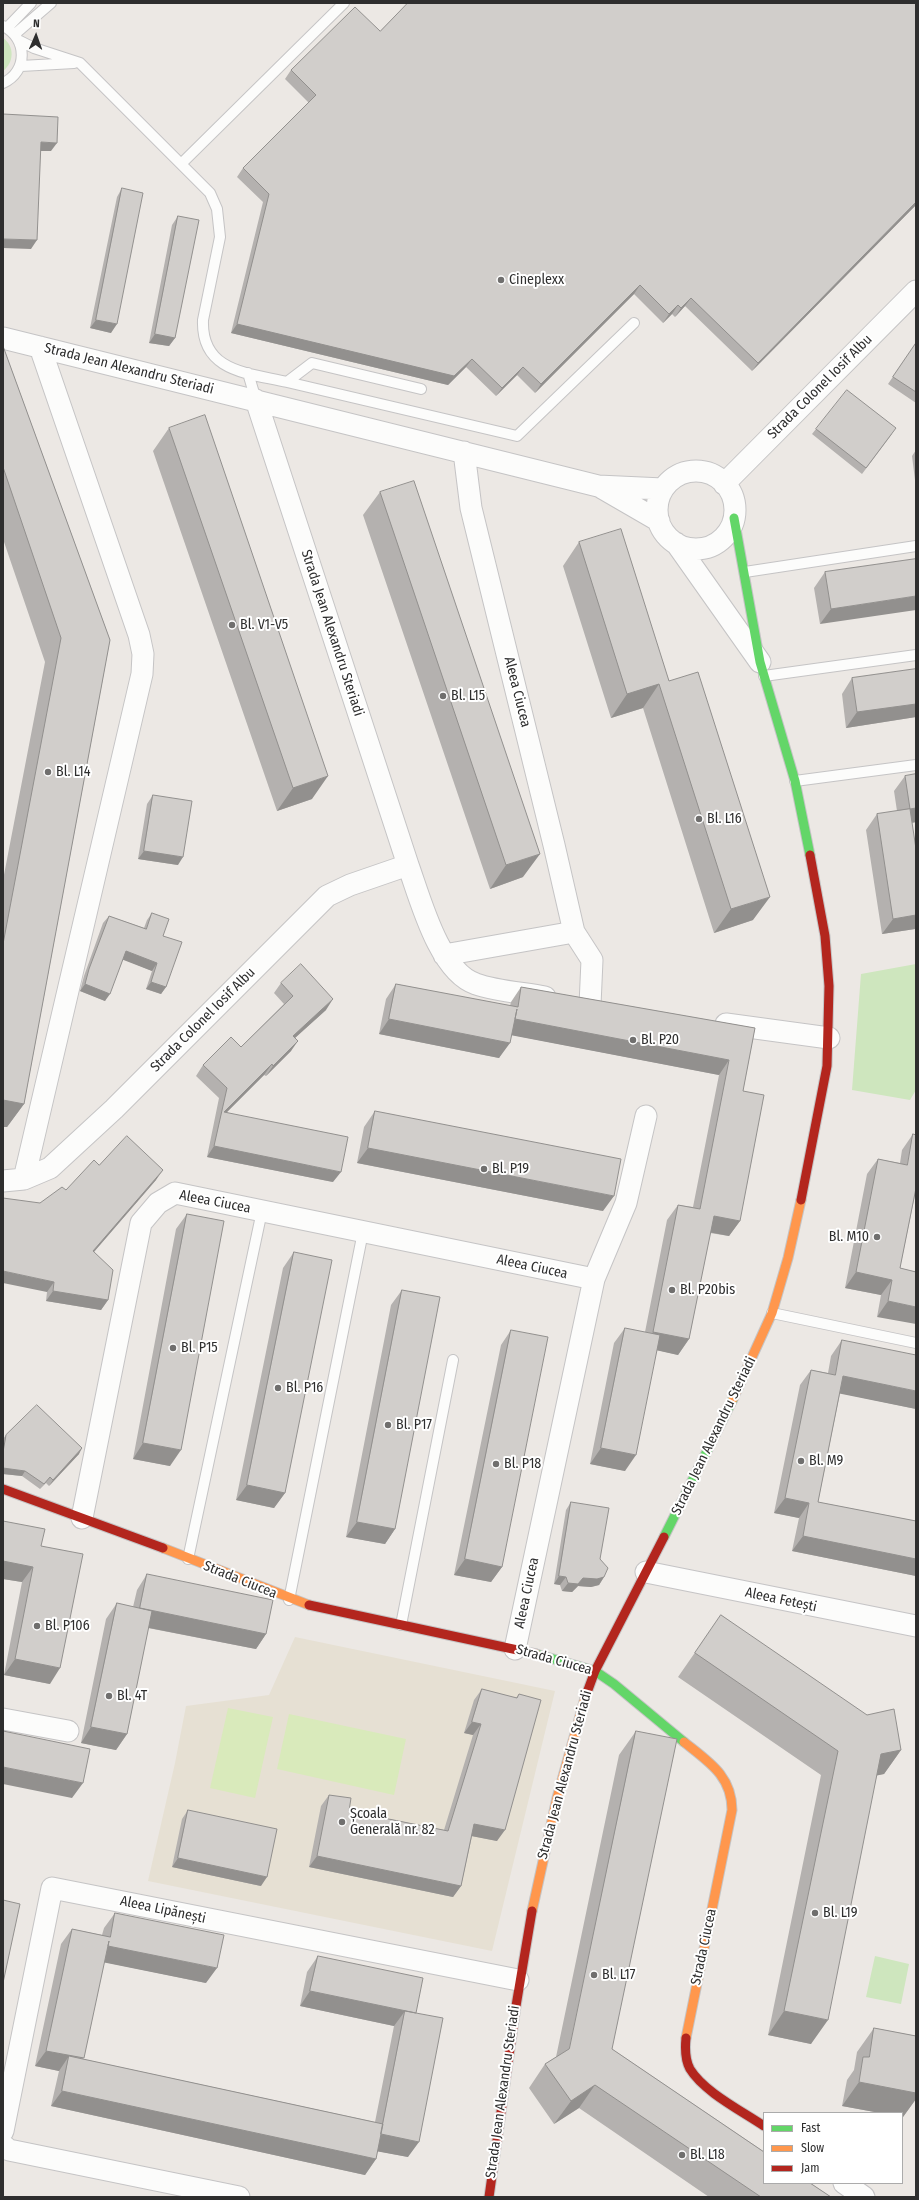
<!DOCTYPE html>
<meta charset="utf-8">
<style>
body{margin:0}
#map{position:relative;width:919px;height:2200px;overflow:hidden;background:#ece8e4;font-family:"Fira Sans Condensed",sans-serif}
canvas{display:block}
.frame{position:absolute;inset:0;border:4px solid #2e2e2e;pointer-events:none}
.legend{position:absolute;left:763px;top:2112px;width:140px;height:72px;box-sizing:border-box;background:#fff;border:1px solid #ababab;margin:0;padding:5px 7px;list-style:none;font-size:12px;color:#2e2e2e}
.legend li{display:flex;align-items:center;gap:8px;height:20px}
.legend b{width:20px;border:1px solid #ababab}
.north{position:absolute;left:16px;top:16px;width:40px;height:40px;-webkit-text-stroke:3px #fff;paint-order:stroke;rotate:2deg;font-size:11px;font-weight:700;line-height:16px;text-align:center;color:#2e2e2e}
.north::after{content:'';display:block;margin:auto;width:14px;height:18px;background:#2e2e2e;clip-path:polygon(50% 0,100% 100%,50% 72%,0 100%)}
</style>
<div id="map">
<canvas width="919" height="2200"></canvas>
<div class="frame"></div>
<ul class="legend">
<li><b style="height:5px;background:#63d668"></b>Fast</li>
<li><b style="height:5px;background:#ff974d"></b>Slow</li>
<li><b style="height:5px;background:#b3261e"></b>Jam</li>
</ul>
<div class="north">N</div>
</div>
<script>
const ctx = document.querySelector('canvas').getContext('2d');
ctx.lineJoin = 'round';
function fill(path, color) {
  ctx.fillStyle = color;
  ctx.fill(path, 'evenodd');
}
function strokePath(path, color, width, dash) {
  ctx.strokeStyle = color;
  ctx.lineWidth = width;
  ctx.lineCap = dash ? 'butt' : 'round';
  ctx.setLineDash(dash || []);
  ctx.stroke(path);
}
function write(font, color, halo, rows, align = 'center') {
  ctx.font = font + ' "Fira Sans Condensed",sans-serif';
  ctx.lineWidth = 4;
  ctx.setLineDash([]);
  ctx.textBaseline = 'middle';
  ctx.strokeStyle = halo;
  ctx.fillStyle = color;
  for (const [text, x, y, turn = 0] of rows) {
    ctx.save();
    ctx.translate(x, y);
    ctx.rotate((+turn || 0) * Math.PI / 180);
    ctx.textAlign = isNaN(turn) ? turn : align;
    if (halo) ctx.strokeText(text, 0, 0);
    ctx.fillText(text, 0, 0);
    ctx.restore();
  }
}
const education = new Path2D(`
 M295 1637 555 1691 492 1951 148 1881 175 1763 186 1706 269 1695Z`);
const green = new Path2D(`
 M3 38C15 46 14 63 3 71Z
 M916 964V1090L910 1100 852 1090 861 974Z
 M875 1956 909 1964 901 2004 866 1997Z`);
const pitch = new Path2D(`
 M228 1708 273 1717 255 1798 210 1788Z
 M289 1714 406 1739 394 1795 277 1769Z`);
const lane = new Path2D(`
 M3 26C28 38 28 72 3 83
 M7 28 31 3
 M15 34 51 3
 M20 41 34 48 80 63 210 193 217 209 220 237 203 320C201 372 248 373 287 382L312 363 421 389
 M21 66 74 63
 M181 164 344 3
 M248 373 256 400
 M287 382 517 436 634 323
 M745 572 916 546
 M764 676 916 655
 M795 781 916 765
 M772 1313 916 1343
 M188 1559 262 1211
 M289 1600 363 1232
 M401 1625 453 1360`);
const street = new Path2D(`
 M3 338 598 486 663 489
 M256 400 408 865C420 898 439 972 476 984 495 991 524 993 545 997
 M464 452 471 508 554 845 574 932 592 960 590 1005
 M657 510a39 39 0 1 1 78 0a39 39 0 1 1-78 0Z
 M724 484 916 291
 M602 488 659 521
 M676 543 760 662
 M444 955 574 932
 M726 1024 829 1038
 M24 1179 142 674 143 654 139 635 40 347
 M3 1181 24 1179 50 1168 114 1109 327 896 350 885 408 865
 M82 1518 141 1223 158 1203 175 1193 594 1279
 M646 1572 916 1626
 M515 1649 594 1279 626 1203 646 1116
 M3 1719 68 1731
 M3 2131 52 1888 518 1980
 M3 2145 9 2150 239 2197
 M844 2183 864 2197`);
const fast = new Path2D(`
 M734 518 760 662 795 781 810 855
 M664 1537 733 1399
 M536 1654 595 1671 614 1684 684 1742`);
const slow = new Path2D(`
 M733 1399 772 1313 788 1258 801 1200
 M163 1548 309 1605
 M684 1742C709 1762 732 1776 732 1810L686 2038
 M532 1911 557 1798 585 1698`);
const jam = new Path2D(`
 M801 1200 827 1066 829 986 825 936 810 855
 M3 1489 163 1548
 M309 1605 536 1654
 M585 1698 595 1671 664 1537
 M686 2038C685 2048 685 2060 690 2069 704 2092 742 2111 764 2126
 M489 2197 516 2006 532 1911`);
const wall = new Path2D(`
 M380 31 916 205 752 371 685 306 675 317 672 314 663 323 634 294 535 393 517 375 496 396 466 367 448 385 231 333 263 202 237 177 243 168 309 103 285 79 291 70Z
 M122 188 111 333 90 328 117 197Z
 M178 216 175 338 169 346 149 343 172 225Z
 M916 343V403L888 384Z
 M3 346 110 640 24 1104 7 1127H3V880L45 662 3 539Z
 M169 428 312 799 277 811 153 451Z
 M816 429 892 434 862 474 812 434Z
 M916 450V488L912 456Z
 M380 492 523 877 490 889 363 515Z
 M579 542 669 681 753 920 714 933 643 708 611 718 563 566Z
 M916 559 820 624 814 588 825 572Z
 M916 669V717L846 728 842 694 852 678Z
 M916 774V822L912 823 915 929 882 934 866 830 877 814 897 811 894 791 905 776Z
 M153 795 178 865 138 859 147 804Z
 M152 913 163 936 166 987 161 994 146 989 152 971 123 959 105 1001 80 991 84 976 103 923 109 916 144 928 147 920Z
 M281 983 326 1010 295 1038 291 1051 266 1076 264 1075 227 1112 333 1182 207 1157 219 1098 196 1076 203 1065 241 1047 284 1004 274 993Z
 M396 984 510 1006 511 1002 521 987 755 1028 743 1091 740 1221 729 1236 710 1233 689 1339 678 1355 657 1350 625 1471 590 1464 614 1343 625 1328 645 1332 667 1220 678 1205 693 1207 719 1075 512 1035 499 1058 379 1034 386 999Z
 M375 1111 603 1211 357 1163 364 1127Z
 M913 1134 916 1190 900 1268 916 1272 877 1317 881 1295 845 1288 867 1174 878 1159 900 1163 902 1150Z
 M99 1165 156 1180 94 1252 108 1300 101 1310 46 1301 47 1292 40 1203 66 1190Z
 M187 1214 170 1466 133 1459 176 1229Z
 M294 1252 285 1493 274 1508 236 1500 283 1268Z
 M402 1290 395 1529 385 1544 346 1537 391 1305Z
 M511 1330 502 1567 491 1582 454 1575 501 1345Z
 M842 1340 916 1409 840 1393 818 1502 916 1521V1576L792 1551 799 1518 774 1513 800 1385 811 1370 828 1373 831 1356Z
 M6 1435 79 1454 49 1486 46 1483 40 1489 22 1476 3 1474V1439Z
 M571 1502 600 1559 604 1577 599 1585 591 1587 578 1586 572 1592 562 1591 560 1585 554 1584 566 1510Z
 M3 1521 41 1546 50 1684 4 1675 22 1582 3 1579Z
 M147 1574 266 1634 256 1649 148 1628 127 1734 116 1750 81 1743 106 1619 117 1603 133 1607 137 1590Z
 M721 1615 901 1750 884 1774 877 1775 811 2044 768 2035 821 1775 678 1677Z
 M482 1689 516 1698 519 1694 497 1841 472 1836 461 1886 453 1897 309 1867 321 1806 329 1795 349 1811 444 1830 473 1735 464 1733 474 1700Z
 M636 1731 612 2049 831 2197H709L579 2108 554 2124 529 2088 545 2064 556 2057 619 1755Z
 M188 1810 261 1886 172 1867 182 1819Z
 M115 1913 206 1983 104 1962 83 2059 375 2122 394 2026 300 2006 307 1972 318 1956 416 2013 408 2157 377 2151 376 2159 365 2175 51 2106 59 2071 35 2066 61 1944 72 1929 102 1935 104 1928Z
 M874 2028 916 2036V2099L903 2117H902V2113H880L842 2106 847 2080 854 2070 857 2052Z`);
const shadedWall = new Path2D(`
 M41 142 57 143 51 151H35Z
 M916 202V205L752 371 758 363Z
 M3 239 37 240 31 249 3 248Z
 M640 285 634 294 535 393 541 384Z
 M691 298 685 306 675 317 681 308Z
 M678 305 672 314 663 323 669 314Z
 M96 320 117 324 111 333 90 328Z
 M237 324 472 359 466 367 448 385 231 333Z
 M155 334 175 338 169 346 149 343Z
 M523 367 517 375 496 396 502 388Z
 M916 596V610L820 624 831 609Z
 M659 684 643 708 611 718 627 694Z
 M916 704V717L846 728 857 712Z
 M328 776 312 799 277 811 293 788Z
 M916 808V822L899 825 910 809Z
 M144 851 183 857 178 865 138 859Z
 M540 854 523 877 490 889 506 865Z
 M770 897 753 920 714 933 731 909Z
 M916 915V928L915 929 882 934 893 919Z
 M126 951 157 963 152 971 121 959Z
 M151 982 166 987 161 994 146 989Z
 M85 984 110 994 105 1001 80 991Z
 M333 999 326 1010 286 1046 293 1036Z
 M389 1019 510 1043 499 1058 379 1034Z
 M515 1019 729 1060 719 1075 505 1034Z
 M298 1041 291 1051 266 1076 273 1066Z
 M272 1064 264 1075 220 1119 224 1112Z
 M3 1100 24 1104 7 1127H3Z
 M214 1146 341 1172 333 1182 207 1157Z
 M368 1148 614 1196 603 1211 357 1163Z
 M163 1170 156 1180 86 1261 93 1251Z
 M714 1216 740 1221 729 1236 703 1231Z
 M3 1271 54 1282 47 1292 3 1283Z
 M856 1272 892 1280 881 1295 845 1288Z
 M53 1291 108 1300 101 1310 46 1301Z
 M888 1301 916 1307V1324L877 1317Z
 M653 1332 689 1339 678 1355 642 1347Z
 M843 1376 916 1391V1409L832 1392Z
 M143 1443 181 1450 170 1466 133 1459Z
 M82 1448 79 1454 49 1486 53 1480Z
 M601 1448 636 1455 625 1471 590 1464Z
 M3 1468 25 1471 22 1476 3 1474Z
 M247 1485 285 1493 274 1508 236 1500Z
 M785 1498 809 1503 799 1518 774 1513Z
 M357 1522 395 1529 385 1544 346 1537Z
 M803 1536 916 1559V1576L792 1551Z
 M465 1559 502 1567 491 1582 454 1575Z
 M3 1561 33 1567 22 1582 3 1579Z
 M559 1576 566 1577 560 1585 554 1584Z
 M604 1577 599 1585 591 1587 578 1586 572 1592 562 1591 568 1583 583 1578Z
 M140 1608 266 1634 256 1649 129 1624Z
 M15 1659 60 1668 50 1684 4 1675Z
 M472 1722 481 1724 473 1735 464 1733Z
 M91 1727 127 1734 116 1750 81 1743Z
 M901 1750 884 1774 865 1778 881 1754Z
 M3 1767 83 1783 72 1798 3 1784Z
 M474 1824 505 1830 497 1841 466 1835Z
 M317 1856 461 1886 453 1897 309 1867Z
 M178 1858 267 1877 261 1886 172 1867Z
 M108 1946 217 1968 206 1983 97 1961Z
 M310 1991 416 2013 405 2011 394 2026 300 2006Z
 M784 2011 828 2020 811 2044 768 2035Z
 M46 2051 84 2058 69 2056 59 2071 35 2066Z
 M859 2082 916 2093V2099L903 2117H902V2113H880L842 2106Z
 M595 2085 579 2108 554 2124 571 2101Z
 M62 2091 376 2159 365 2175 51 2106Z
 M381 2134 419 2142 408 2157 370 2150Z`);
const building = new Path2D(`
 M408 3H916V202L758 363 691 298 681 308 678 305 669 314 640 285 541 384 523 367 502 388 472 359 454 376 237 324 269 194 243 168 316 95 291 70 355 7 380 31Z
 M3 114 58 117 57 143 41 142 37 240 3 239Z
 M122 188 143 193 117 324 96 320Z
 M178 216 199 220 175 338 155 334Z
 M916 343V392L893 377Z
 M3 346 110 640 24 1104 3 1100V944L61 638 3 467Z
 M847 390 896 428 866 468 816 429Z
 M205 415 328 776 293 788 169 428Z
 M414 481 540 854 506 865 380 492Z
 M621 529 669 681 698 672 770 897 731 909 659 684 627 694 579 542Z
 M916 559V596L831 609 825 572Z
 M916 669V704L857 712 852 678Z
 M916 774V808L910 809 905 776Z
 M153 795 192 801 183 857 144 851Z
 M910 809 916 849V915L893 919 877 814Z
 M152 913 169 919 163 936 182 942 166 987 151 982 157 963 126 951 110 994 85 984 89 969 109 916 146 929Z
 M301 964 333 999 293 1036 298 1041 273 1066 272 1064 224 1112 348 1137 341 1172 214 1146 227 1088 203 1065 231 1037 241 1047 293 996 281 983Z
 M396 984 518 1007 521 987 755 1028 743 1091 764 1095 740 1221 714 1216 689 1339 653 1332 678 1205 700 1209 729 1060 515 1019 517 1009 510 1043 389 1019Z
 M375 1111 621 1159 614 1196 368 1148Z
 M913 1134 916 1135V1188L900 1268 916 1272V1307L888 1301 892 1280 856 1272 878 1159 907 1165Z
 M127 1136 163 1170 93 1251 113 1270 108 1300 53 1291 54 1282 3 1271V1198L40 1203 62 1187 66 1190 94 1160 99 1165Z
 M187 1214 224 1221 181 1450 143 1443Z
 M294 1252 332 1260 285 1493 247 1485Z
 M402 1290 440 1297 395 1529 357 1522Z
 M625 1328 660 1335 636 1455 601 1448Z
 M511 1330 548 1337 502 1567 465 1559Z
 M842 1340 916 1355V1391L843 1376 818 1502 916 1521V1559L803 1536 809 1503 785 1498 811 1370 835 1375Z
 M37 1405 82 1448 53 1480 50 1477 44 1484 25 1471 3 1468V1452L6 1435Z
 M571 1502 609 1508 600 1559 608 1568 604 1577 597 1579 583 1578 578 1584 568 1583 566 1577 559 1576Z
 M3 1521 45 1529 41 1546 83 1554 60 1668 15 1659 33 1567 3 1561Z
 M147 1574 273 1600 266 1634 140 1608Z
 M117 1603 152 1611 127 1734 91 1727Z
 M721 1615 867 1715 894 1709 901 1750 881 1754 828 2020 784 2011 838 1751 695 1653Z
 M482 1689 517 1698 519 1694 541 1700 505 1830 474 1824 461 1886 317 1856 329 1795 351 1798 349 1811 448 1831 481 1724 472 1722Z
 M3 1731 90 1749 83 1783 3 1767Z
 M636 1731 677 1739 612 2049 764 2152V2183H810L831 2197H761L595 2085 571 2101 545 2064 569 2049Z
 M188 1810 277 1829 267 1877 178 1858Z
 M3 1900 20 1904 3 1983Z
 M115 1913 224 1935 217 1968 108 1946 109 1941 84 2058 46 2051 72 1929 110 1937Z
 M318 1956 423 1978 416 2013 310 1991Z
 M405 2011 443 2018 419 2142 381 2134Z
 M874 2028 916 2036V2093L859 2082 863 2057H869Z
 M69 2056 383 2124 376 2159 62 2091Z`);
const markers = [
 [501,280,4,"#706f6e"],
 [232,625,4,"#706f6e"],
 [443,696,4,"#706f6e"],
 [48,772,4,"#706f6e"],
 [699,819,4,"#706f6e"],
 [633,1040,4,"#706f6e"],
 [484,1169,4,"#706f6e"],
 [877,1237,4,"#706f6e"],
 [672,1290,4,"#706f6e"],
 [173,1348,4,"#706f6e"],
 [278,1388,4,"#706f6e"],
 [388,1425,4,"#706f6e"],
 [801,1461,4,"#706f6e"],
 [496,1464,4,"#706f6e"],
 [37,1626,4,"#706f6e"],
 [109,1696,4,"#706f6e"],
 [342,1822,4,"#706f6e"],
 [815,1913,4,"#706f6e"],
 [594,1975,4,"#706f6e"],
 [682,2155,4,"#706f6e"]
];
const poiNames = [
 ["Cineplexx",509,280],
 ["Bl. V1-V5",240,625],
 ["Bl. L15",451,696],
 ["Bl. L14",56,772],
 ["Bl. L16",707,819],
 ["Bl. P20",641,1040],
 ["Bl. P19",492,1169],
 ["Bl. M10",869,1237,"right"],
 ["Bl. P20bis",680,1290],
 ["Bl. P15",181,1348],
 ["Bl. P16",286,1388],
 ["Bl. P17",396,1425],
 ["Bl. M9",809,1461],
 ["Bl. P18",504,1464],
 ["Bl. P106",45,1626],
 ["Bl. 4T",117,1696],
 ["Școala",350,1814],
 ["Generală nr. 82",350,1830],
 ["Bl. L19",823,1913],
 ["Bl. L17",602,1975],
 ["Bl. L18",690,2155]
];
const streetNames = [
 ["Strada Jean Alexandru Steriadi",129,369,14],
 ["Strada Colonel Iosif Albu",820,387,-45],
 ["Strada Jean Alexandru Steriadi",332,633,72],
 ["Aleea Ciucea",517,692,76],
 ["Strada Colonel Iosif Albu",203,1020,-45],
 ["Aleea Ciucea",215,1202,11],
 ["Aleea Ciucea",532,1267,12],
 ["Strada Jean Alexandru Steriadi",714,1436,-64],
 ["Strada Ciucea",240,1580,22],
 ["Aleea Ciucea",527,1593,-78],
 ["Aleea Fetești",781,1600,12],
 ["Strada Ciucea",554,1660,16],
 ["Strada Jean Alexandru Steriadi",565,1775,-75],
 ["Aleea Lipănești",163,1910,12],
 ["Strada Ciucea",704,1947,-78],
 ["Strada Jean Alexandru Steriadi",503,2092,-82]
];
fill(education, '#e6e0d3');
fill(green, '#cee6be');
fill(pitch, '#d9eabb');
strokePath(lane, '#c5c4c5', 12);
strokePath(street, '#c5c4c5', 23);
strokePath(fast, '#c5c4c5', 11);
strokePath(slow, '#c5c4c5', 11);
strokePath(jam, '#c5c4c5', 11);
strokePath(lane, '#fcfcfb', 10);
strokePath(street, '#fcfcfb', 21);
strokePath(fast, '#63d668', 9);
strokePath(slow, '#ff974d', 9);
strokePath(jam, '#b3261e', 9);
fill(wall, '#b4b1af');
fill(shadedWall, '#92908e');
fill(building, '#d1cecb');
strokePath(building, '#92908e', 1);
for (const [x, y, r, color] of markers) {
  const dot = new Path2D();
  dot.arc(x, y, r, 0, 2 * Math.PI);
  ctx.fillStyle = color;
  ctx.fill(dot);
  strokePath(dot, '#fff', 1.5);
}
write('14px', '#2e2e2e', '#fff', poiNames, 'left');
write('14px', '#2e2e2e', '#fff', streetNames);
</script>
